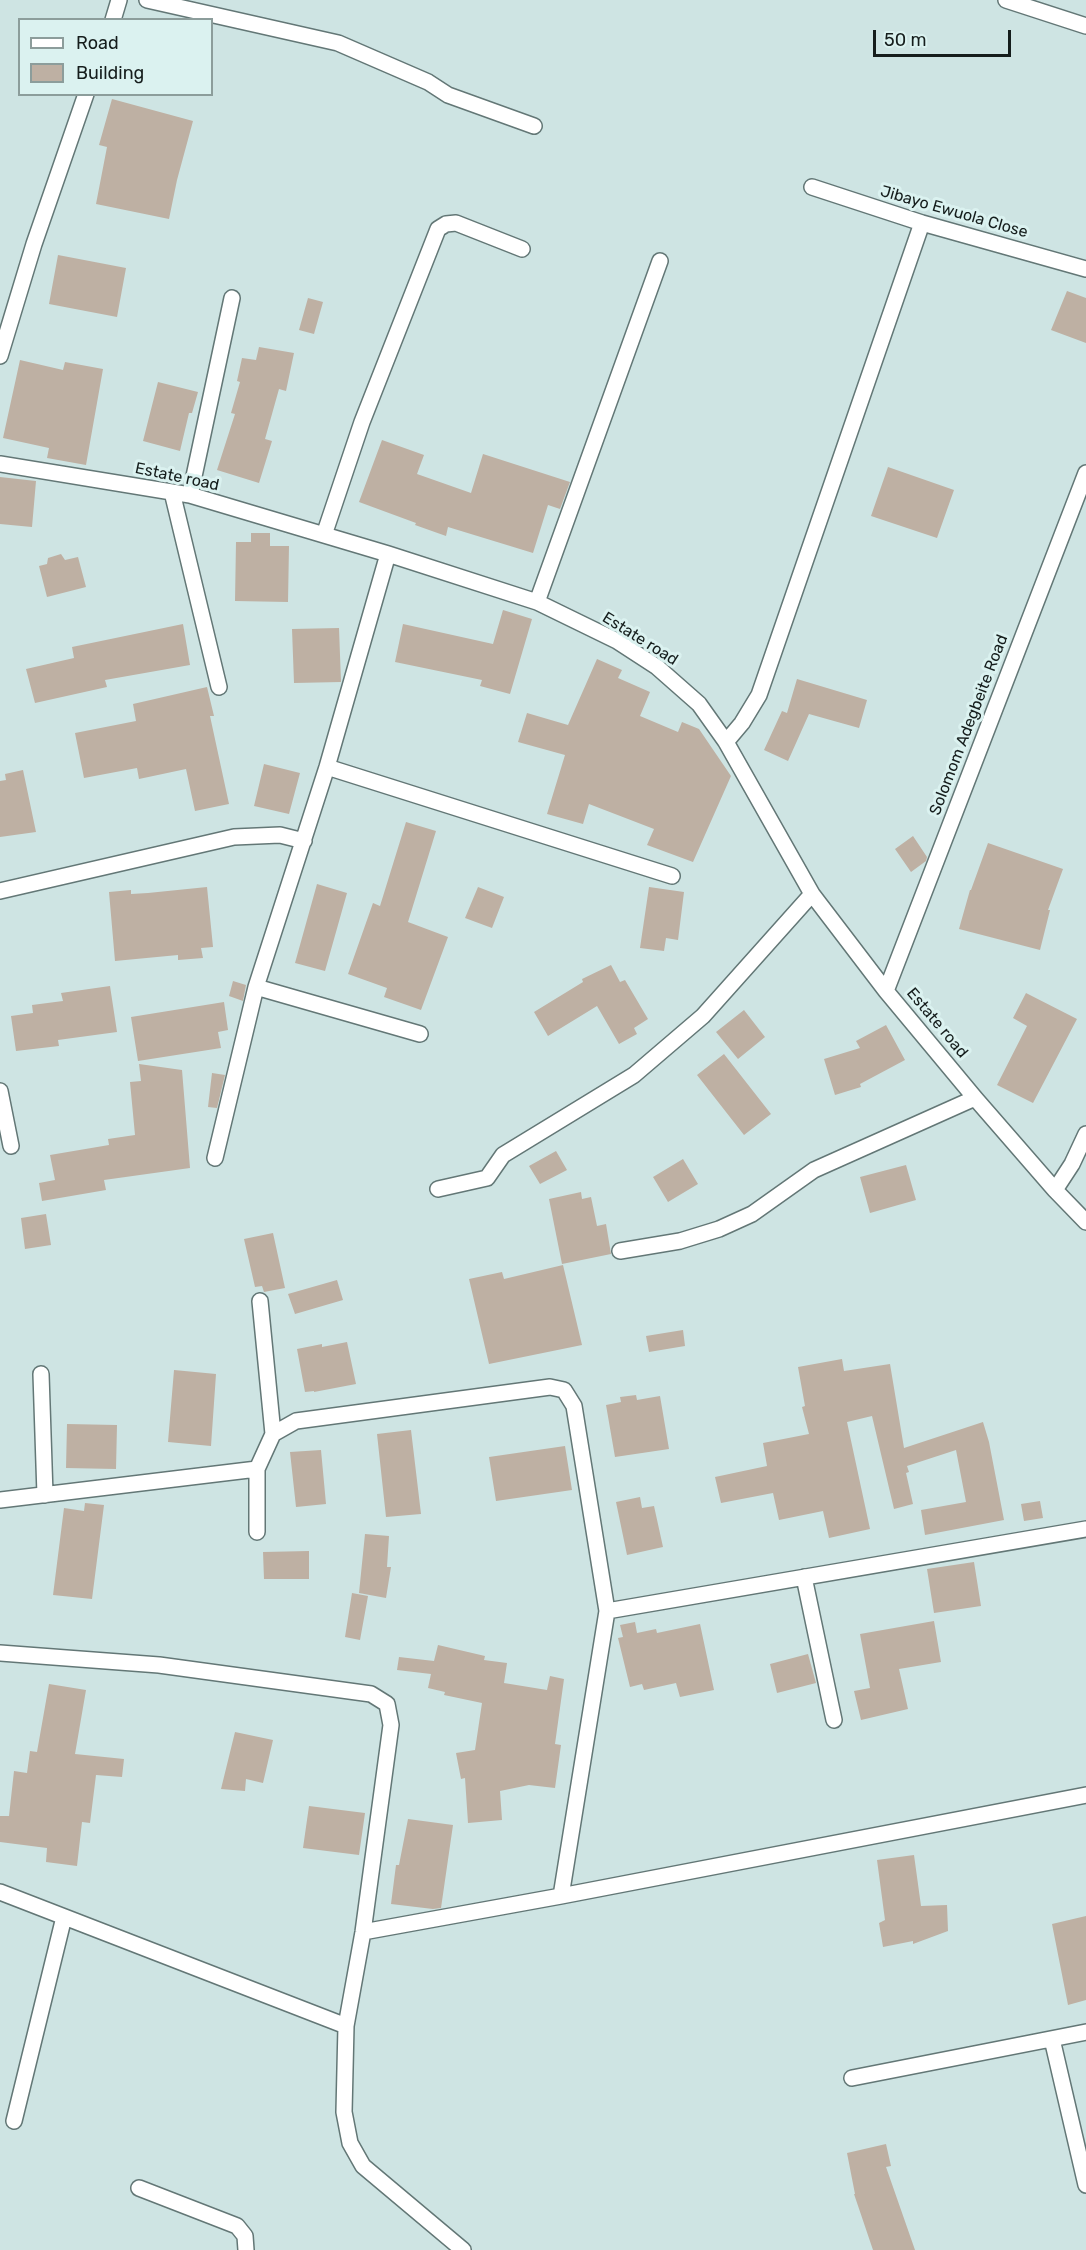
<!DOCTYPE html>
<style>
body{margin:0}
#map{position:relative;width:1086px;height:2250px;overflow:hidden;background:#cee4e3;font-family:Rubik,sans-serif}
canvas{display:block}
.legend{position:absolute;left:18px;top:18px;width:195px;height:78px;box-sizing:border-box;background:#dbf2f0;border:2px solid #8c9d9b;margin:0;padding:8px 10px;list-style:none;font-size:18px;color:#151d1c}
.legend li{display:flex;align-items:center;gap:12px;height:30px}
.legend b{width:30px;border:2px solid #8c9d9b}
.scale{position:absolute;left:873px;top:30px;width:138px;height:27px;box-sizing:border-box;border:3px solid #151d1c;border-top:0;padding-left:8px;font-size:18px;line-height:21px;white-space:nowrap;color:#151d1c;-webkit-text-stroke:4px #dbf2f0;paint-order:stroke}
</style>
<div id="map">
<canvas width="1086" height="2250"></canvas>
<ul class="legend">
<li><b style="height:8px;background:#fff"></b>Road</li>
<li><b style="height:16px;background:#beb0a3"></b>Building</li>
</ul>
<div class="scale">50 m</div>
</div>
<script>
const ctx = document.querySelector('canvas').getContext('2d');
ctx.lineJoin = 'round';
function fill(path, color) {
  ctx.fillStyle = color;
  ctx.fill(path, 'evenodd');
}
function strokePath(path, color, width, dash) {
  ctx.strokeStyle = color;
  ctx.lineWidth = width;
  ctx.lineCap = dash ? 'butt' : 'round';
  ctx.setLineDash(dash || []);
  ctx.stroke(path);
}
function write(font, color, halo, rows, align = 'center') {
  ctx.font = font + ' Rubik,sans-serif';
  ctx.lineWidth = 6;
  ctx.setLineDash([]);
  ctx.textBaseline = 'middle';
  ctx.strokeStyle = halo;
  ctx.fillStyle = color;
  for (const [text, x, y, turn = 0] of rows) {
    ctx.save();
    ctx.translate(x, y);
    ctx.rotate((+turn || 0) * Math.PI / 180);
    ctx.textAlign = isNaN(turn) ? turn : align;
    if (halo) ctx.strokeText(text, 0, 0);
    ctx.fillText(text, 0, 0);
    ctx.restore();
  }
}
const building = new Path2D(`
 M112 99 193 121 177 180 169 219 96 204 107 147 99 145Z
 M58 255 126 268 117 317 49 304Z
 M1067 291 1086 298V343L1051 330Z
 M308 298 323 302 314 334 299 330Z
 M259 347 294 353 286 391 279 389 265 439 272 441 259 483 217 470 235 414 231 413 240 382 237 381 242 358 256 360Z
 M20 360 63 370 65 362 103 369 86 465 47 458 49 448 3 438Z
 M158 382 198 392 192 413H189L180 451 143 441Z
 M382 440 424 455 417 474 471 493 483 454 570 482 560 509 548 505 533 553 448 527 446 536 415 525 416 523 359 502Z
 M888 467 954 490 937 538 871 516Z
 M0 477 36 481 32 527 0 524Z
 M251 533H270V546H289L288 602 235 601 236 542H251Z
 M61 554 65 560 78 557 86 587 47 597 39 566 47 564 48 558Z
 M503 610 532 619 510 694 480 686 482 680 395 662 403 624 493 644Z
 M183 624 190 665 105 680 107 687 35 703 26 669 74 658 72 647Z
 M339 628 341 682 294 683 292 629Z
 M597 659 622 670 618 678 650 692 640 716 678 732 682 722 699 729 731 776 693 862 647 845 654 829 589 804 583 824 547 814 565 755 518 742 527 713 568 725Z
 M797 679 867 700 859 728 809 714 788 761 764 750 782 711 787 713Z
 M207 687 214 716H210L229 804 195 811 186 769 139 779 137 768 84 778 75 733 136 721 133 704Z
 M264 764 300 773 289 814 254 806Z
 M23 770 36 832 0 837V781L6 780 5 774Z
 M406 822 436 831 408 922 448 937 421 1010 384 997 387 988 348 974 373 903 380 906Z
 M913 836 927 857 926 861 911 872 895 849Z
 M988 843 1063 869 1048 910H1050L1040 950 959 929 970 890H971Z
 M317 884 347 893 325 971 295 963Z
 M207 887 213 947 201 948 203 958 178 960V955L115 961 109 892 131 890V894L148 893Z
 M478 887 504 897 492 928 465 918Z
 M649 887 684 892 678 940 666 938 664 951 640 948Z
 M611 965 620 982 625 980 648 1019 634 1028 637 1034 619 1044 597 1006 548 1036 534 1012 583 982 582 979Z
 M233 981 246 985 243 1001 229 996Z
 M110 986 117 1032 58 1040 59 1046 16 1051 11 1016 33 1013 32 1005 63 1001 61 993Z
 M1026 993 1077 1019 1033 1103 997 1085 1027 1026 1013 1018Z
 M224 1002 228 1030 218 1032 221 1048 138 1061 131 1017Z
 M744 1010 765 1037 738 1059 716 1032Z
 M886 1025 905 1060 860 1084 861 1087 835 1095 824 1059 860 1048 856 1041Z
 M724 1054 771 1114 744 1135 697 1075Z
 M139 1064 182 1070 190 1168 104 1180 106 1190 42 1201 39 1183 55 1180 50 1155 109 1145 108 1139 135 1135 130 1082 141 1081Z
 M212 1073 225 1075 217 1108 208 1107Z
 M556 1151 567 1170 540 1184 529 1166Z
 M683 1159 698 1184 668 1202 653 1177Z
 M906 1165 916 1200 870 1213 860 1177Z
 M581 1192 582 1199 591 1197 597 1226 606 1224 611 1254 562 1264 549 1199Z
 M46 1214 51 1245 25 1249 21 1218Z
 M273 1233 285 1288 264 1292 262 1286 255 1287 244 1239Z
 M563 1265 582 1345 489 1364 469 1279 502 1272 504 1279Z
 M337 1280 343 1300 295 1314 288 1294Z
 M683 1330 685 1346 649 1352 646 1336Z
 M347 1342 356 1384 314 1392V1391L305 1392 297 1349 322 1344V1347Z
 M842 1359 844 1371 890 1364 904 1448 983 1422 989 1442 1004 1520 925 1535 921 1510 966 1502 956 1450 907 1466 909 1472 906 1473 913 1504 894 1509 872 1416 847 1422 870 1529 829 1538 823 1511 779 1520 773 1493 721 1503 715 1477 767 1466 763 1443 809 1434 802 1407 805 1406 798 1367Z
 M174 1370 216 1374 211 1446 168 1442Z
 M636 1395 637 1400 660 1396 669 1449 615 1457 606 1405 621 1402 620 1397Z
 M67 1424 117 1425 116 1469 66 1468Z
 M411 1430 421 1514 386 1517 377 1434Z
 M565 1446 572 1490 496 1501 489 1457Z
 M321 1450 326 1504 296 1507 290 1452Z
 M640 1497 642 1508 654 1506 663 1547 627 1555 616 1502Z
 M1040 1501 1043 1518 1024 1521 1021 1504Z
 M85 1503 104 1505 92 1599 53 1595 64 1508 84 1511Z
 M365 1534 389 1536 387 1567H391L386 1598 359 1593Z
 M309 1551V1579H264L263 1552Z
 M974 1562 981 1606 934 1613 927 1569Z
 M352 1593 368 1596 360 1640 345 1637Z
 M934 1621 941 1662 899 1669 908 1709 861 1720 854 1691 870 1688 860 1634Z
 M635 1622 637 1633 656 1629 657 1633 700 1624 714 1690 680 1697 676 1683 644 1690 642 1684 630 1687 618 1638 623 1637 620 1625Z
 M438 1645 485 1656 484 1660 507 1663 504 1683 547 1690 550 1676 564 1679 555 1744 561 1745 555 1788 529 1785 500 1791 502 1820 468 1823 465 1778 461 1779 456 1753 475 1750 482 1703 444 1695 445 1692 428 1688 431 1674 397 1670 399 1657 434 1661Z
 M808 1654 816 1683 777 1693 770 1664Z
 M49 1684 86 1690 75 1754 124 1759 122 1777 96 1775 90 1823 82 1822 77 1866 46 1862 47 1848 0 1842V1816H9L14 1771 27 1773 30 1751 37 1752Z
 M235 1732 273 1740 263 1783 246 1779 245 1791 221 1789Z
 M309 1806 365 1813 359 1855 303 1848Z
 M408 1819 453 1825 441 1908 433 1909 391 1904 396 1865H399Z
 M914 1855 921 1906 947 1905 948 1931 913 1944V1941L883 1947 879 1923 885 1920 877 1860Z
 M1086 1916V2000L1068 2005 1052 1924Z
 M886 2144 891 2166 886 2167 915 2250H873L854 2194H855L847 2153Z`);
const street = new Path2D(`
 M147 0 338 43 428 82 448 95 534 126
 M1006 0 1086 26
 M113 20 119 0
 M812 187 922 223 1086 269
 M0 356 34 244 86 94
 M0 464 190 495 388 554 537 602 617 641 657 667 699 704 726 742 812 894 886 991 975 1098 1055 1190 1086 1222
 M172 492 219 687
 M190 495 232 298
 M324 535 362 422 438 229 446 224 456 223 522 249
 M537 602 660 261
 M726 742 742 723 759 695 922 223
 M327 767 672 876
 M0 891 234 837 280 835 304 841
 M256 987 420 1034
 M886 991 1086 473
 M0 1091 11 1146
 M215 1158 256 987 327 767 388 554
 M438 1189 487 1178 503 1155 634 1075 703 1016 812 894
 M1055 1190 1072 1164 1086 1134
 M620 1251 680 1241 719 1229 752 1214 814 1170 975 1098
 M260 1301 273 1434
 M41 1374 45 1495
 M0 1500 257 1469
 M257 1532V1469L273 1434 296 1421 550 1387 564 1390 574 1406 607 1611 561 1896
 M804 1577 834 1720
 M607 1611 1086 1529
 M0 1653 159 1665 371 1694 387 1704 391 1725 363 1932 346 2026 344 2112 350 2143 363 2166 463 2250
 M0 1892 346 2026
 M363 1932 561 1896 1086 1795
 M1052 2039 1086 2185
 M852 2078 1086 2032
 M14 2121 64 1917
 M139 2188 237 2226 245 2236 246 2250`);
const streetNames = [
 ["Jibayo Ewuola Close",954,212,16],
 ["Estate road",177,477,12],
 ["Estate road",640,639,32],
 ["Solomom Adegbeite Road",969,725,-69],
 ["Estate road",937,1023,50]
];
fill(building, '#beb0a3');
strokePath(street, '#637776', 18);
strokePath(street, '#fff', 15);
write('16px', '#151d1c', '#dbf2f0', streetNames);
</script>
